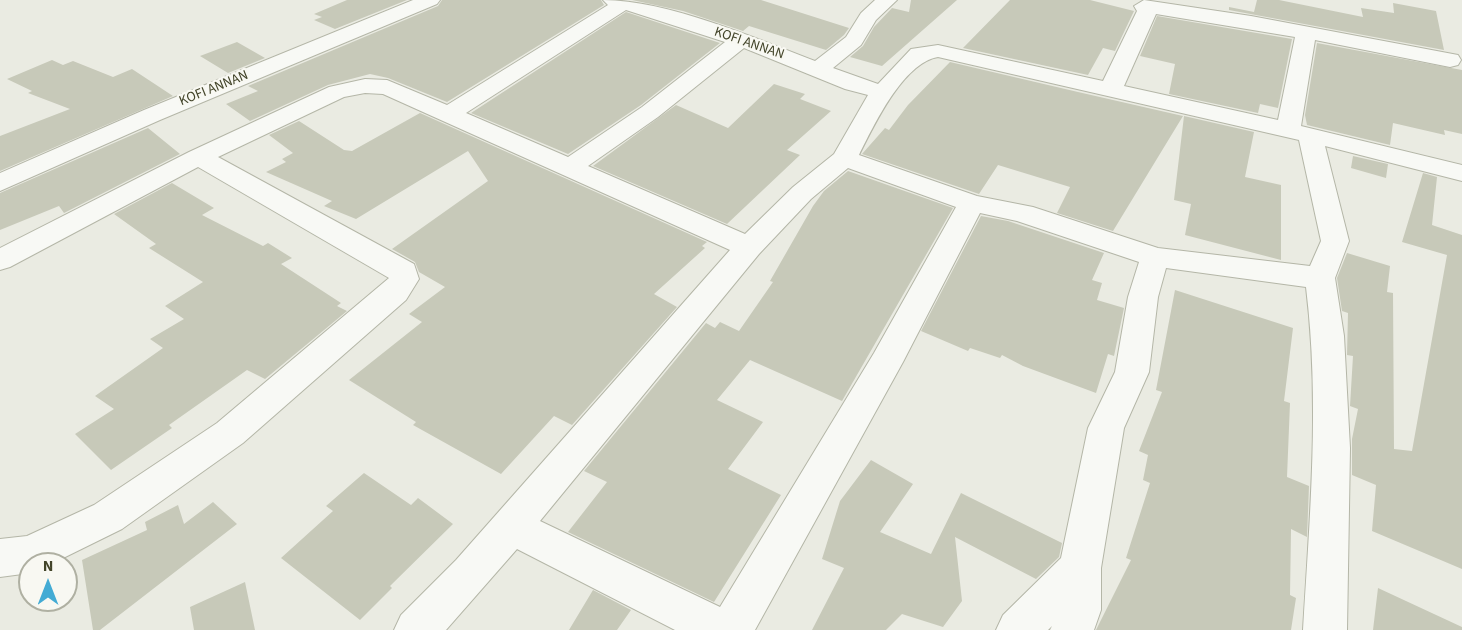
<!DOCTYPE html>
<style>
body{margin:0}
#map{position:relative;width:1462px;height:630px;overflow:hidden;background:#eaebe2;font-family:"Source Sans 3",sans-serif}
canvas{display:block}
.north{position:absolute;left:18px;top:552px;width:60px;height:60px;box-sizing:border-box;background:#f8f8f2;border:2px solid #afb0a2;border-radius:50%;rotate:0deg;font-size:16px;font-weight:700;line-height:24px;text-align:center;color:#424429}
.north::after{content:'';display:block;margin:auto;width:21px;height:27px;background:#43abd4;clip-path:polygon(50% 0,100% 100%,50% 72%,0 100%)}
</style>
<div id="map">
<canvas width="1462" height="630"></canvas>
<div class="north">N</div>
</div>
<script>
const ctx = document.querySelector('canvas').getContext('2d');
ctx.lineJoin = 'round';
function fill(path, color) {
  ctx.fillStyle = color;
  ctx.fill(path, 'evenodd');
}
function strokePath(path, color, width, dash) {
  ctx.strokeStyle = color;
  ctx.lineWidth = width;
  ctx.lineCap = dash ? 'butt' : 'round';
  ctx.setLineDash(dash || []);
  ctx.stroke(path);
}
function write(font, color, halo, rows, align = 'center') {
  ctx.font = font + ' "Source Sans 3",sans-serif';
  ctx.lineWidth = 4.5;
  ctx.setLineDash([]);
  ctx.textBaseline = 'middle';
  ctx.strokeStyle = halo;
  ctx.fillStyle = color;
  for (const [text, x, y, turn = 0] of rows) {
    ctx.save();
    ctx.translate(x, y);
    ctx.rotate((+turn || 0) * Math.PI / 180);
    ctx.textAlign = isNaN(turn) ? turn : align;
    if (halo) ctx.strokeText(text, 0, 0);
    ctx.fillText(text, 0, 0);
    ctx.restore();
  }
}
const building = new Path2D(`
 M347 0H407L335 29 314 20 322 17 314 14Z
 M442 0H601L604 5 447 102 388 78 370 74 328 85 250 121 226 104 258 91 248 86 438 6Z
 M632 0H761L849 28 844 35 826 50 749 26 743 31 683 11Z
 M911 0H957L882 66 850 57 863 46 874 27 892 8 909 12Z
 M1010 0H1090L1134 11 1115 51 1103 48 1088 75 963 48Z
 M1257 0H1279L1363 17 1361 8 1394 13 1393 3 1436 11 1444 50 1229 10V7L1254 12Z
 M626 12 720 43 641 105 568 154 471 113Z
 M1157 16 1292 39 1278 108 1260 104 1258 113 1169 94 1175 64 1140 56Z
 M237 42 265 58 228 73 200 56Z
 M1317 43 1462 70V134L1444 130 1445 135 1393 123 1390 145 1307 125 1305 115Z
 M52 60 63 65 73 61 113 77 132 69 173 96 0 171V136L70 109 28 93 32 91 7 79Z
 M950 62 1078 92 1183 116 1113 231 1057 213 1070 187 998 165 979 194 862 154 885 128 889 130 908 105Z
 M774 84 805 94 800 99 831 111 787 150 800 155 727 224 593 166 676 105 728 128Z
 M420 113 707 242 702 246 705 248 654 294 677 307 572 425 554 416 501 474 413 425 416 422 349 380 422 322 409 314 445 287 419 272 415 262 392 249 488 181 468 151 356 219 324 206 332 201 266 172 286 162 282 159 293 153 269 135 299 121 344 150 352 151Z
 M1184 116 1254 132 1245 177 1281 185V260L1185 235 1191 204 1174 200Z
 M148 128 180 154 64 213 59 206 0 230V193Z
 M1353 156 1388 164 1386 178 1351 168Z
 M848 171 953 208 842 401 750 360 717 400 763 422 728 469 781 495 714 602 568 532 607 482 584 471 706 323 715 328 720 322 739 331 773 282 770 281 813 206 824 191Z
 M1423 173 1437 177 1432 225 1462 235V569L1372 531 1376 485 1352 475V439L1358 409 1350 406 1353 356 1347 355 1348 313 1342 311 1337 278 1347 253 1390 266 1387 292 1393 293 1394 449 1412 451 1447 255 1402 242Z
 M172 183 214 208 202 215 263 246 268 243 292 258 281 264 341 303 337 306 347 311 265 379 247 370 169 425 172 428 111 470 75 434 114 409 95 396 163 348 150 339 184 319 165 306 203 282 149 248 156 244 114 214Z
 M981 216 1008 221 1104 253 1092 280 1102 283 1097 300 1124 308 1114 356 1108 354 1096 393 1023 366 1002 355 1000 358 970 348 968 351 921 331Z
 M1175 290 1293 328 1284 401 1290 403 1287 477 1309 486 1307 537 1291 529 1290 595 1296 598 1291 630H1096L1131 560 1126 558 1150 483 1143 480 1148 455 1139 451 1162 392 1156 390Z
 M871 460 913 484 880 532 931 554 961 493 1062 543 1059 557 1036 579 955 537 962 601 943 627 902 614 886 630H812L844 568 822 559 840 501Z
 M364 473 411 505 418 498 453 524 390 586 392 588 360 620 281 558 333 511 326 506Z
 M213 502 237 524 100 630H93L82 560 147 530 145 522 178 505 184 524Z
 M245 582 255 630H194L190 607Z
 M1378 588 1462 627V630H1373Z
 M593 590 631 610 617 630H569Z`);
const minor = new Path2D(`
 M413 0H440L437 4 160 120 0 191V173L144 110Z
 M603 0C667 0 755 38 815 61L846 37 861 13 875 0H897L876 20 861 45 833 68 878 84 911 49 938 45 1103 81 1137 11 1134 6 1144 0 1251 16 1458 55 1461 60 1458 65 1450 67 1315 40 1301 126 1462 165V181L1325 146 1349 241 1335 278 1344 336 1350 448 1347 630H1303C1310 515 1320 401 1306 287L1166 268 1158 297 1149 372 1124 428 1101 568V610L1094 630H1050L1052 626 1048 630H996L1003 615 1061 558 1088 428 1115 372 1128 297 1139 262 1017 221 980 213 903 362 755 630H675L517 549 446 630H394L401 615 456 560 730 250 383 94 365 93 344 97 218 157 414 264 419 279 406 300 243 443 122 529 51 564H30V573L0 577V539L27 536 94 505 217 423 389 278 198 167 10 267 0 270V248L189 152 329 87 365 79 387 80 447 105 608 5ZM626 10 725 42 642 107 568 157 466 113ZM1156 14 1295 37 1278 120 1124 86ZM744 48 845 89 868 95 834 154 793 187 745 234 588 166 658 117ZM938 57 1299 140 1321 241 1310 266 1158 248 1033 207 977 196 859 155C874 125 903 63 938 57ZM848 168 956 207 874 353 720 607 540 521 759 254 811 199Z`);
const farStreetnames = [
 ["KOFI ANNAN",749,44,19],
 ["KOFI ANNAN",214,89,-22]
];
fill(building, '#c7c9b9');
strokePath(minor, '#b4b6a7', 2);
fill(minor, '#f8f9f5');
write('14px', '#424429', '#f8f8f2', farStreetnames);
</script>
